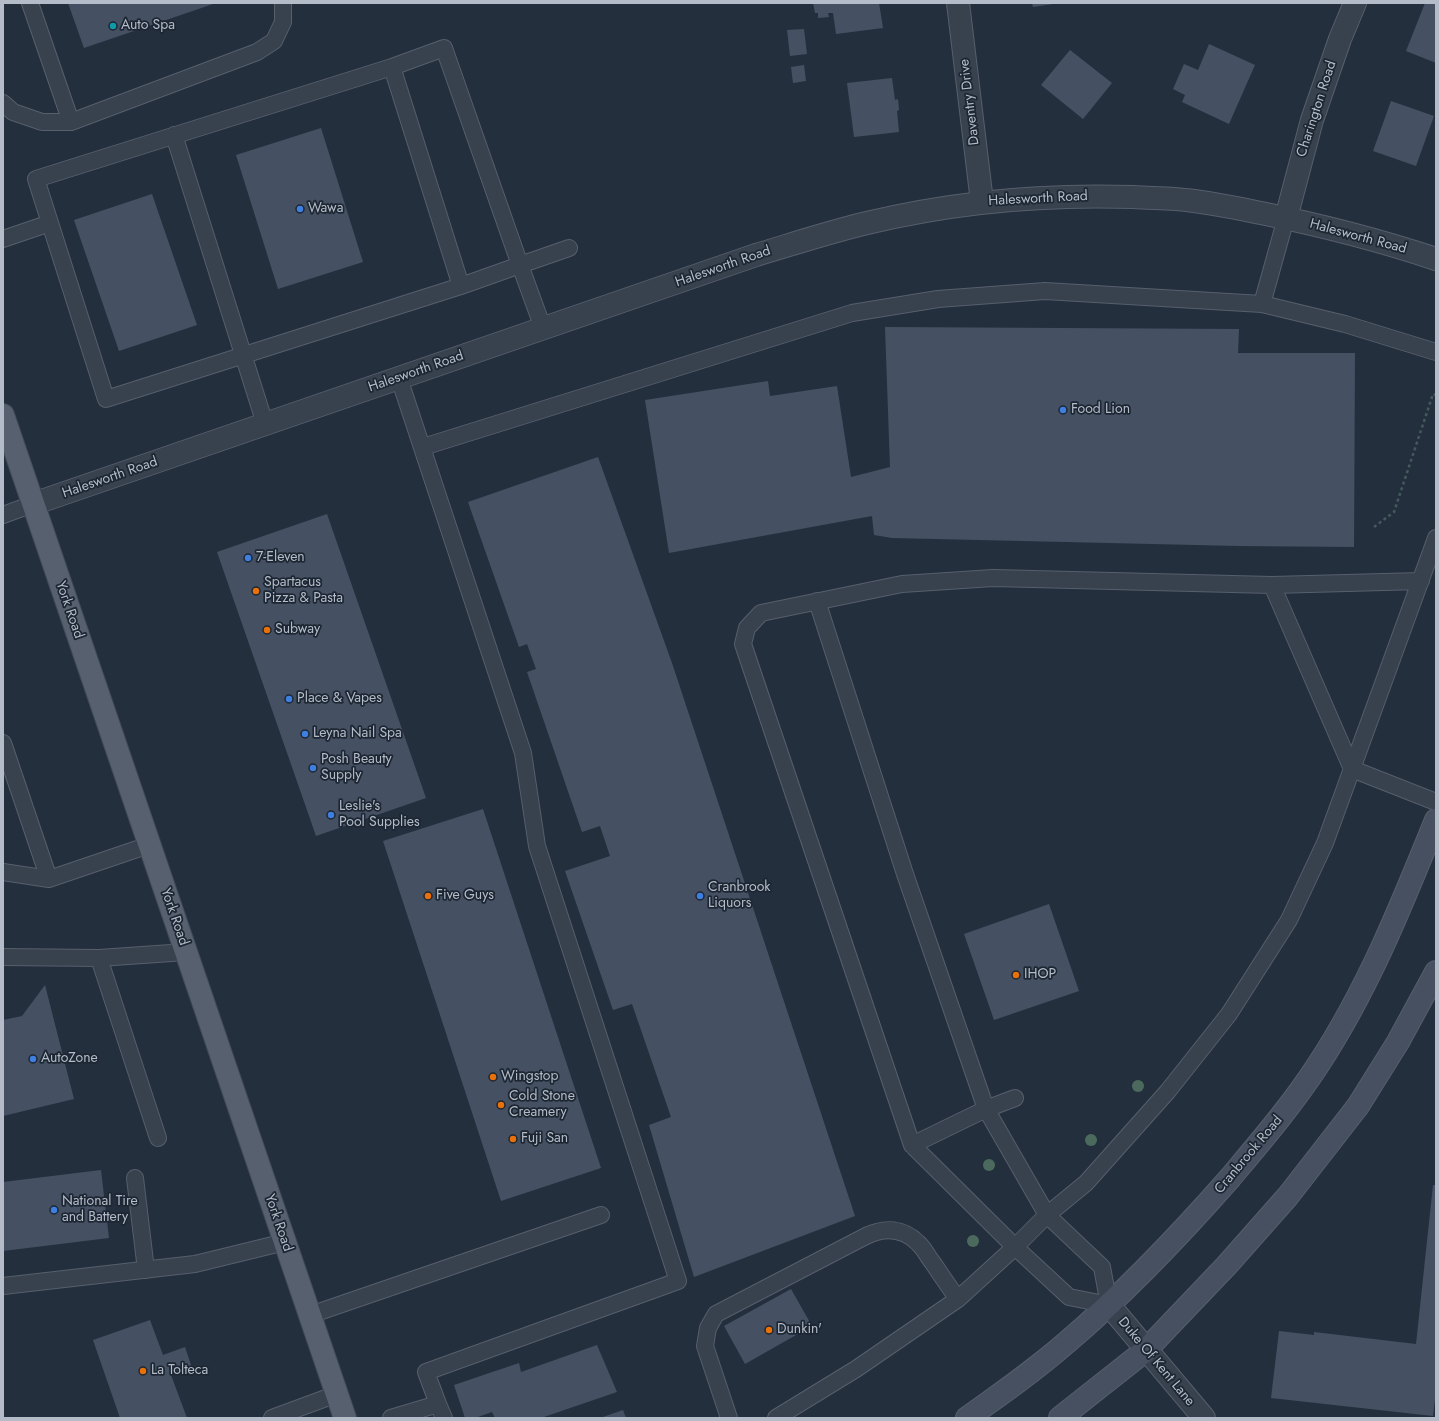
<!DOCTYPE html>
<style>
body{margin:0}
#map{position:relative;width:1439px;height:1421px;overflow:hidden;background:#242f3e;font-family:Jost,sans-serif}
canvas{display:block}
.frame{position:absolute;inset:0;border:4px solid #b4bcc9;pointer-events:none}
</style>
<div id="map">
<canvas width="1439" height="1421"></canvas>
<div class="frame"></div>
</div>
<script>
const ctx = document.querySelector('canvas').getContext('2d');
ctx.lineJoin = 'round';
function fill(path, color) {
  ctx.fillStyle = color;
  ctx.fill(path, 'evenodd');
}
function strokePath(path, color, width, dash) {
  ctx.strokeStyle = color;
  ctx.lineWidth = width;
  ctx.lineCap = dash ? 'butt' : 'round';
  ctx.setLineDash(dash || []);
  ctx.stroke(path);
}
function write(font, color, halo, rows, align = 'center') {
  ctx.font = font + ' Jost,sans-serif';
  ctx.lineWidth = 3.5;
  ctx.setLineDash([]);
  ctx.textBaseline = 'middle';
  ctx.strokeStyle = halo;
  ctx.fillStyle = color;
  for (const [text, x, y, turn = 0] of rows) {
    ctx.save();
    ctx.translate(x, y);
    ctx.rotate((+turn || 0) * Math.PI / 180);
    ctx.textAlign = isNaN(turn) ? turn : align;
    if (halo) ctx.strokeText(text, 0, 0);
    ctx.fillText(text, 0, 0);
    ctx.restore();
  }
}
const building = new Path2D(`
 M68 3H216L84 48Z
 M813 3H879L883 28 836 34 833 13H828L829 17 818 18V13H815Z
 M1032 3H1053V4L1033 7Z
 M1425 3H1436V63L1406 51Z
 M804 29 807 54 790 56 787 30Z
 M1209 44 1255 65 1229 124 1182 102 1185 95 1173 89 1184 64 1198 70Z
 M1070 50 1112 83 1083 119 1041 85Z
 M804 65 806 81 793 83 791 67Z
 M892 78 895 100 898 99 899 110 897 111 899 132 854 137 847 83Z
 M1391 101 1434 116 1416 166 1373 151Z
 M321 128 363 262 278 289 236 155Z
 M152 194 197 325 119 351 74 220Z
 M885 327 1239 329 1238 353H1355L1354 547 1239 546 892 538 874 535 872 516 669 553 645 400 768 381 770 396 837 386 851 477 890 467Z
 M598 457 672 663 855 1216 694 1277 649 1125 671 1117 632 1004 613 1010 565 871 610 856 600 826 582 832 527 672 536 669 527 644 519 647 468 502Z
 M327 514 426 798 316 836 217 552Z
 M483 809 601 1168 501 1201 383 841Z
 M1049 904 1079 991 994 1020 964 934Z
 M45 985 74 1099 3 1116V1020L22 1016Z
 M101 1170 109 1238 3 1251V1182Z
 M1433 1185H1436V1391L1433 1416 1271 1398 1279 1331 1314 1335V1332L1416 1344Z
 M791 1289 812 1326 745 1364 724 1326Z
 M150 1320 163 1355 185 1347 192 1368 171 1375 187 1418H120L93 1340Z
 M597 1345 617 1392 541 1418H495L492 1412 475 1418H465L454 1385 519 1363 521 1372Z
 M623 1410 626 1418H600Z`);
const path = new Path2D(`
 M1374 527 1394 512 1433 394 1436 395`);
const lane = new Path2D(`
 M30 3 71 122
 M392 67 461 286 106 399 36 179Z
 M392 67 444 48 520 265 461 286
 M3 103 13 112 42 122H71L257 52 274 41 283 22V3
 M174 135 265 424
 M3 239 50 223
 M1262 304 1286 218
 M543 328 520 265 569 248
 M423 447 852 313 938 299 1045 291 1262 304 1345 324 1436 352
 M3 515 33 504
 M1272 585 1421 581
 M817 601 905 874 986 1109 1047 1215 1102 1267 1109 1305 1069 1297 1015 1247 912 1145 743 644 747 628 761 613 902 584 993 578 1272 585 1352 769 1436 802
 M3 743 49 879
 M3 872 49 879 149 845
 M3 957 99 958 186 952
 M99 958 158 1138
 M912 1145 986 1109 1015 1098
 M135 1178 146 1270
 M3 1286 195 1264 285 1242
 M310 1315 601 1215
 M438 1404 444 1418
 M272 1418 337 1394
 M391 1418 438 1404 426 1372 678 1281 537 846 523 753 399 378
 M729 1418 705 1346 708 1328 716 1314 866 1236C885 1227 903 1228 918 1243 924 1248 928 1257 933 1263 941 1275 949 1287 958 1299
 M776 1418 856 1369 958 1299 1015 1247 1047 1215 1086 1183 1168 1091 1229 1014 1289 920 1325 843 1436 538`);
const street = new Path2D(`
 M958 3 982 202
 M1286 218 1312 120 1340 39 1355 3
 M33 504 756 255C793 244 829 232 867 223 954 202 1043 194 1133 197 1147 198 1161 198 1175 199 1204 201 1232 207 1261 213 1320 225 1379 240 1436 259
 M1109 1305 1204 1418`);
const secondary = new Path2D(`
 M967 1418C1001 1394 1035 1370 1066 1343 1125 1293 1179 1236 1230 1178 1261 1141 1292 1105 1318 1065 1368 989 1402 904 1436 820
 M1060 1418 1146 1350 1227 1265 1288 1196 1358 1106 1398 1042 1436 972`);
const primary = new Path2D(`
 M3 415 345 1418`);
const trees = [
 [1138,1086],
 [1091,1140],
 [989,1165],
 [973,1241]
];
const markers = [
 [113,26,4,"#0f9aa8"],
 [300,209,4,"#3f7fe0"],
 [1063,410,4,"#3f7fe0"],
 [248,558,4,"#3f7fe0"],
 [256,591,4,"#e8710a"],
 [267,630,4,"#e8710a"],
 [289,699,4,"#3f7fe0"],
 [305,734,4,"#3f7fe0"],
 [313,768,4,"#3f7fe0"],
 [331,815,4,"#3f7fe0"],
 [428,896,4,"#e8710a"],
 [700,896,4,"#3f7fe0"],
 [1016,975,4,"#e8710a"],
 [33,1059,4,"#3f7fe0"],
 [493,1077,4,"#e8710a"],
 [501,1105,4,"#e8710a"],
 [513,1139,4,"#e8710a"],
 [54,1210,4,"#3f7fe0"],
 [769,1330,4,"#e8710a"],
 [143,1371,4,"#e8710a"]
];
const poiNames = [
 ["Auto Spa",121,26],
 ["Wawa",308,209],
 ["Food Lion",1071,410],
 ["7-Eleven",256,558],
 ["Spartacus",264,583],
 ["Pizza & Pasta",264,599],
 ["Subway",275,630],
 ["Place & Vapes",297,699],
 ["Leyna Nail Spa",313,734],
 ["Posh Beauty",321,760],
 ["Supply",321,776],
 ["Leslie's",339,807],
 ["Pool Supplies",339,823],
 ["Cranbrook",708,888],
 ["Liquors",708,904],
 ["Five Guys",436,896],
 ["IHOP",1024,975],
 ["AutoZone",41,1059],
 ["Wingstop",501,1077],
 ["Cold Stone",509,1097],
 ["Creamery",509,1113],
 ["Fuji San",521,1139],
 ["National Tire",62,1202],
 ["and Battery",62,1218],
 ["Dunkin'",777,1330],
 ["La Tolteca",151,1371]
];
const streetNames = [
 ["Daventry Drive",970,102,-97],
 ["Charington Road",1317,109,-72],
 ["Halesworth Road",1038,199,-3],
 ["Halesworth Road",1358,237,15],
 ["Halesworth Road",723,267,-19],
 ["Halesworth Road",416,372,-19],
 ["Halesworth Road",110,478,-19],
 ["York Road",69,610,71],
 ["York Road",174,917,71],
 ["Cranbrook Road",1249,1155,-50],
 ["York Road",278,1223,71],
 ["Duke Of Kent Lane",1156,1362,50]
];
fill(building, '#455162');
strokePath(lane, '#565f6c', 18);
strokePath(street, '#565f6c', 24);
strokePath(secondary, '#565f6c', 24);
strokePath(primary, '#414a57', 24);
strokePath(path, '#44595c', 2.5, [3, 3]);
strokePath(lane, '#38414e', 16);
strokePath(street, '#38414e', 22);
strokePath(secondary, '#465061', 22);
strokePath(primary, '#56606e', 22);
ctx.fillStyle = '#4b6a5d';
for (const [x, y] of trees) {
  ctx.beginPath();
  ctx.arc(x, y, 6, 0, 2 * Math.PI);
  ctx.fill();
}
for (const [x, y, r, color] of markers) {
  const dot = new Path2D();
  dot.arc(x, y, r, 0, 2 * Math.PI);
  ctx.fillStyle = color;
  ctx.fill(dot);
  strokePath(dot, '#1d2633', 1.5);
}
write('14px', '#b4bcc9', '#1d2633', poiNames, 'left');
write('14px', '#b4bcc9', '#1d2633', streetNames);
</script>
